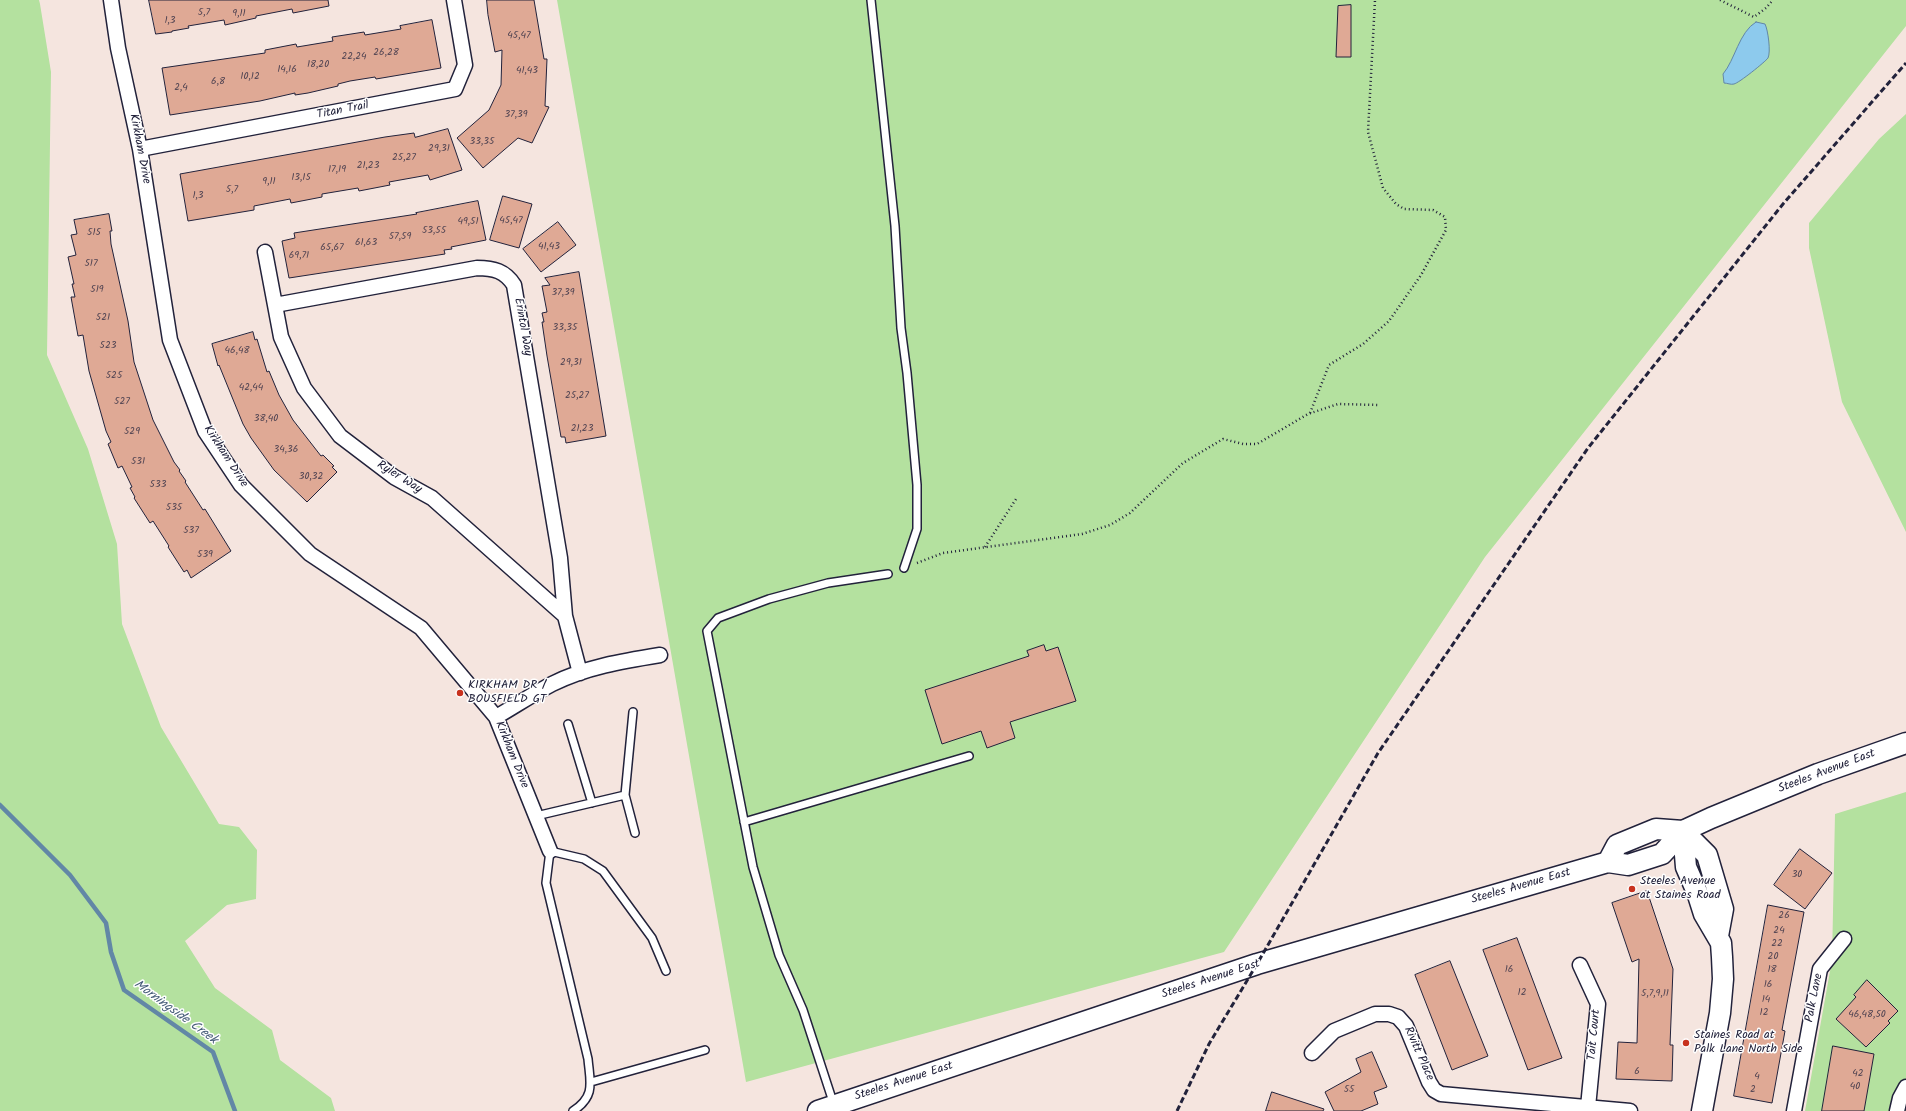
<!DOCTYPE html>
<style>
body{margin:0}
canvas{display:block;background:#f5e5df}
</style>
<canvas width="1906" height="1111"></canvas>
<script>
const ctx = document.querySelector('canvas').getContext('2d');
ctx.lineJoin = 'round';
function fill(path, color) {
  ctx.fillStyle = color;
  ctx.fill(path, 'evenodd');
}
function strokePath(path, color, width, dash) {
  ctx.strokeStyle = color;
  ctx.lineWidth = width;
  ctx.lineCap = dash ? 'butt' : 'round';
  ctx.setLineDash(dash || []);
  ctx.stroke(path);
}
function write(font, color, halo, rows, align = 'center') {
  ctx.font = font + ' Kalam,sans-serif';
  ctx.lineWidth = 3;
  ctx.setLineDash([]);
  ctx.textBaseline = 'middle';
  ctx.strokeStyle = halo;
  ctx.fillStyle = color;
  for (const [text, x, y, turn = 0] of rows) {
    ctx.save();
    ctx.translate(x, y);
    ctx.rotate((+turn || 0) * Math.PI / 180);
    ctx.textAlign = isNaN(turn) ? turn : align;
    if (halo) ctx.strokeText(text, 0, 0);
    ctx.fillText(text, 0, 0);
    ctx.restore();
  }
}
const green = new Path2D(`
 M0 0H39L40 4 51 72 47 355 88 449 117 544 122 624 161 727 219 824 239 827 257 850 256 899 227 905 185 941 215 988 272 1030 280 1060 331 1098 335 1111H0Z
 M557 0H1906V26L1485 557 1224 952 746 1082Z
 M1906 114V532L1842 402 1809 248V223L1879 139Z
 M1906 792V1111H1805L1832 960 1835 814Z`);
const water = new Path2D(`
 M1756 22 1765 24C1768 30 1771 52 1768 58 1765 62 1739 83 1734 84 1731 85 1727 83 1724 83L1723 74C1735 60 1739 32 1756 22Z`);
const stream = new Path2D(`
 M0 805 70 875 106 923 111 952 124 990 213 1052 235 1111`);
const building = new Path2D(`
 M149 0H328L329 6 293 13 292 9 256 16V18L225 25 224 20 188 26 189 28 172 31V32L156 34Z
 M487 0H534L544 59H547L545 106 549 107 532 143 518 138 483 168 457 138 489 110 501 85 502 50 495 52 488 15Z
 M1351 5V57H1336L1338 6Z
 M432 20 441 68 376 79 375 77 350 81 338 84V86L308 93 295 95V93L260 101 170 115 162 68 265 53V50L296 44 297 47 333 41 332 37 364 32 365 35 401 29 400 26Z
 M448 129 462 170 430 180 428 175 389 182 390 185 359 191 358 188 322 194V197L291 203 290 199 254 206V210L188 221 180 174 385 137 414 133 415 137Z
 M503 196 532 204 519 248 490 240Z
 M478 201 486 240 451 247 452 249 444 250 445 254 289 278 282 241 295 238 294 233 417 214 416 213Z
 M109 214 112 231H110L111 244 128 321 134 362 153 420 174 462 180 470 179 471 186 481 185 482 203 510 205 509 231 551 191 578 187 570 184 572 168 547 169 546 153 521 150 523 134 498 135 497 130 488 132 487 122 466 118 468 108 444 111 442 106 431 89 371 83 335 78 336 71 297H75L72 284H74L68 257 76 255 71 235 77 234 74 220Z
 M558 222 576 245 541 272 523 249Z
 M579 272 606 436 566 443 565 437H561L547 356 542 322H544L542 313 547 312 542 286 550 285 545 278Z
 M253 332 255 340 257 339 267 372 269 371 279 395 293 420 321 456 323 455 334 466 332 467 337 472 307 502 274 470 251 438 243 424 219 365 218 366 212 344Z
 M1044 645 1046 651 1058 647 1076 701 1010 722 1015 738 987 748 981 731 942 744 925 690 1029 656 1027 651Z
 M1800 849 1832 873 1805 909 1774 885Z
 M1647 891 1673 969 1670 1045H1673L1672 1081 1616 1079 1618 1042 1637 1043 1639 959 1632 962 1612 903Z
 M1768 905 1804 912 1782 1030 1785 1031 1772 1103 1734 1096Z
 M1517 938 1562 1058 1528 1070 1483 950Z
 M1450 961 1488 1056 1452 1070 1415 975Z
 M1867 980 1898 1011 1888 1021 1890 1023 1866 1047 1836 1019 1856 997 1854 995Z
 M1833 1046 1874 1054 1864 1111H1822Z
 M1372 1052 1387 1087 1374 1092 1378 1104 1361 1111H1334L1325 1092 1361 1072 1356 1059Z
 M1272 1092 1324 1109 1323 1111H1266Z`);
const path = new Path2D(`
 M1720 0 1754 17 1766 8 1773 0
 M1310 413 1329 365 1363 344 1389 321 1421 275 1446 230 1445 217 1433 210 1404 209 1396 204 1383 188 1368 132 1375 0
 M985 547 1016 499
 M917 563 943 553 1082 534 1110 525 1130 513 1183 463 1223 439 1243 444H1257L1308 414 1338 404 1379 405`);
const lane = new Path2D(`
 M871 0 895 226 901 328 907 373 917 485V529L904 568
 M568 724 592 803
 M625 795 635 833
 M536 816 625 795 633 712
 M744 822 969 756
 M591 1082 705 1050
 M834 1105 803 1010 779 955 753 867 707 631 718 618 769 599 828 583 888 574
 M573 1111C596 1096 590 1082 588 1059L546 883 550 851 584 859 603 871 652 938 666 971`);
const street = new Path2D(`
 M111 0 118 48 140 149 170 340 205 431 241 485 310 554 421 628 496 717 550 851
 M140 149 455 89 465 65 454 0
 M265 252 281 337 304 388 340 436 394 477 432 498 565 616 580 673
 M275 305 477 268C494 268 505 271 514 285L560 558 565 616
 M496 717C515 706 533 694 552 684 586 667 623 661 660 655
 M1580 965 1598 1004 1588 1107
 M1312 1053 1334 1031 1375 1014H1389L1398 1017 1406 1026 1429 1082 1434 1090 1441 1094 1630 1111
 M1794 1111 1820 969 1844 939
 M1897 1111 1900 1098 1906 1087`);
const secondary = new Path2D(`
 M1683 831 1686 867 1697 892 1704 914 1721 943 1722 957 1723 979 1720 1013 1702 1111
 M1683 831 1707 855 1723 909 1718 936
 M1608 862 1617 845 1656 829 1683 831
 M818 1111 1257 964 1608 862 1628 865 1662 854 1683 831 1711 818 1818 774 1906 743`);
const rail = new Path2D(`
 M1177 1111 1209 1044 1257 964 1378 753 1588 448 1783 204 1906 63`);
const markers = [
 [460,693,4,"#c8321e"],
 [1632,889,4,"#c8321e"],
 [1686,1043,4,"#c8321e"]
];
const numberNames = [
 ["5,7",204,13],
 ["9,11",239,14],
 ["1,3",170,21],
 ["45,47",519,36],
 ["26,28",386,53],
 ["22,24",354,57],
 ["18,20",318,65],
 ["14,16",287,70],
 ["41,43",527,71],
 ["10,12",250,77],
 ["6,8",218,82],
 ["2,4",181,88],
 ["37,39",516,115],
 ["33,35",482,142],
 ["29,31",439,149],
 ["25,27",404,158],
 ["21,23",368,166],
 ["17,19",337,170],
 ["13,15",301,178],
 ["9,11",269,182],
 ["5,7",232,190],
 ["1,3",198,196],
 ["45,47",511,221],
 ["49,51",468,222],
 ["53,55",434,231],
 ["515",94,233],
 ["57,59",400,237],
 ["61,63",366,243],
 ["41,43",549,247],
 ["65,67",332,248],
 ["69,71",299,256],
 ["517",91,264],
 ["519",97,290],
 ["37,39",563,293],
 ["521",103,318],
 ["33,35",565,328],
 ["523",108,346],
 ["46,48",237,351],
 ["29,31",571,363],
 ["525",114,376],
 ["42,44",251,388],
 ["25,27",577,396],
 ["527",122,402],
 ["38,40",266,419],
 ["21,23",582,429],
 ["529",132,432],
 ["34,36",286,450],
 ["531",138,462],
 ["30,32",311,477],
 ["533",158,485],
 ["535",174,508],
 ["537",191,531],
 ["539",205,555],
 ["30",1797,875],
 ["26",1784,916],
 ["24",1779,931],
 ["22",1777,944],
 ["20",1773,957],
 ["16",1509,970],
 ["18",1772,970],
 ["16",1768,985],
 ["12",1522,993],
 ["5,7,9,11",1655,994],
 ["14",1766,1000],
 ["12",1764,1013],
 ["46,48,50",1867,1015],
 ["6",1637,1072],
 ["42",1858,1074],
 ["4",1757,1077],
 ["40",1855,1087],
 ["55",1349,1090],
 ["2",1753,1090]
];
const streetNames = [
 ["Titan Trail",343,111,-11],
 ["Kirkham Drive",139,149,79],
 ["Erintol Way",522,327,80],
 ["Kirkham Drive",225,457,57],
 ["Ryler Way",399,478,32],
 ["Kirkham Drive",511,755,68],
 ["Steeles Avenue East",1827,772,-21],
 ["Steeles Avenue East",1521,887,-16],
 ["Steeles Avenue East",1211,980,-18],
 ["Palk Lane",1815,998,-79],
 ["Tait Court",1595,1035,-85],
 ["Rivitt Place",1418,1054,66],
 ["Steeles Avenue East",904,1082,-18]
];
const poiNames = [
 ["KIRKHAM DR /",468,686],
 ["BOUSFIELD GT",468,700],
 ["Steeles Avenue",1640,882],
 ["at Staines Road",1640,896],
 ["Staines Road at",1694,1036],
 ["Palk Lane North Side",1694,1050]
];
const waterNames = [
 ["Morningside Creek",175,1013,36]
];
fill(green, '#b4e19f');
fill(water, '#8dcaed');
strokePath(water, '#6287a6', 1);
strokePath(stream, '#6287a6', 4.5);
fill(building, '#dfa995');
strokePath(building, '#22223b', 1);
strokePath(lane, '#22223b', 10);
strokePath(street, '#22223b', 17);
strokePath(secondary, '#22223b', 23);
strokePath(path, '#22223b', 2.5, [1, 3]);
strokePath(lane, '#fff', 7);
strokePath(street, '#fff', 14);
strokePath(secondary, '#fff', 20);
strokePath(rail, '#22223b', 3, [6, 3]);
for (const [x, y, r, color] of markers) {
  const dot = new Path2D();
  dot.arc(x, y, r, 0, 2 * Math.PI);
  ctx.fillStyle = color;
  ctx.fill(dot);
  strokePath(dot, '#fff', 1.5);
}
write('10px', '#514452', null, numberNames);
write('12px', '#22223b', '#fff', streetNames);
write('12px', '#22223b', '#fff', poiNames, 'left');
write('italic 13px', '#475d79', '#fff', waterNames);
</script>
